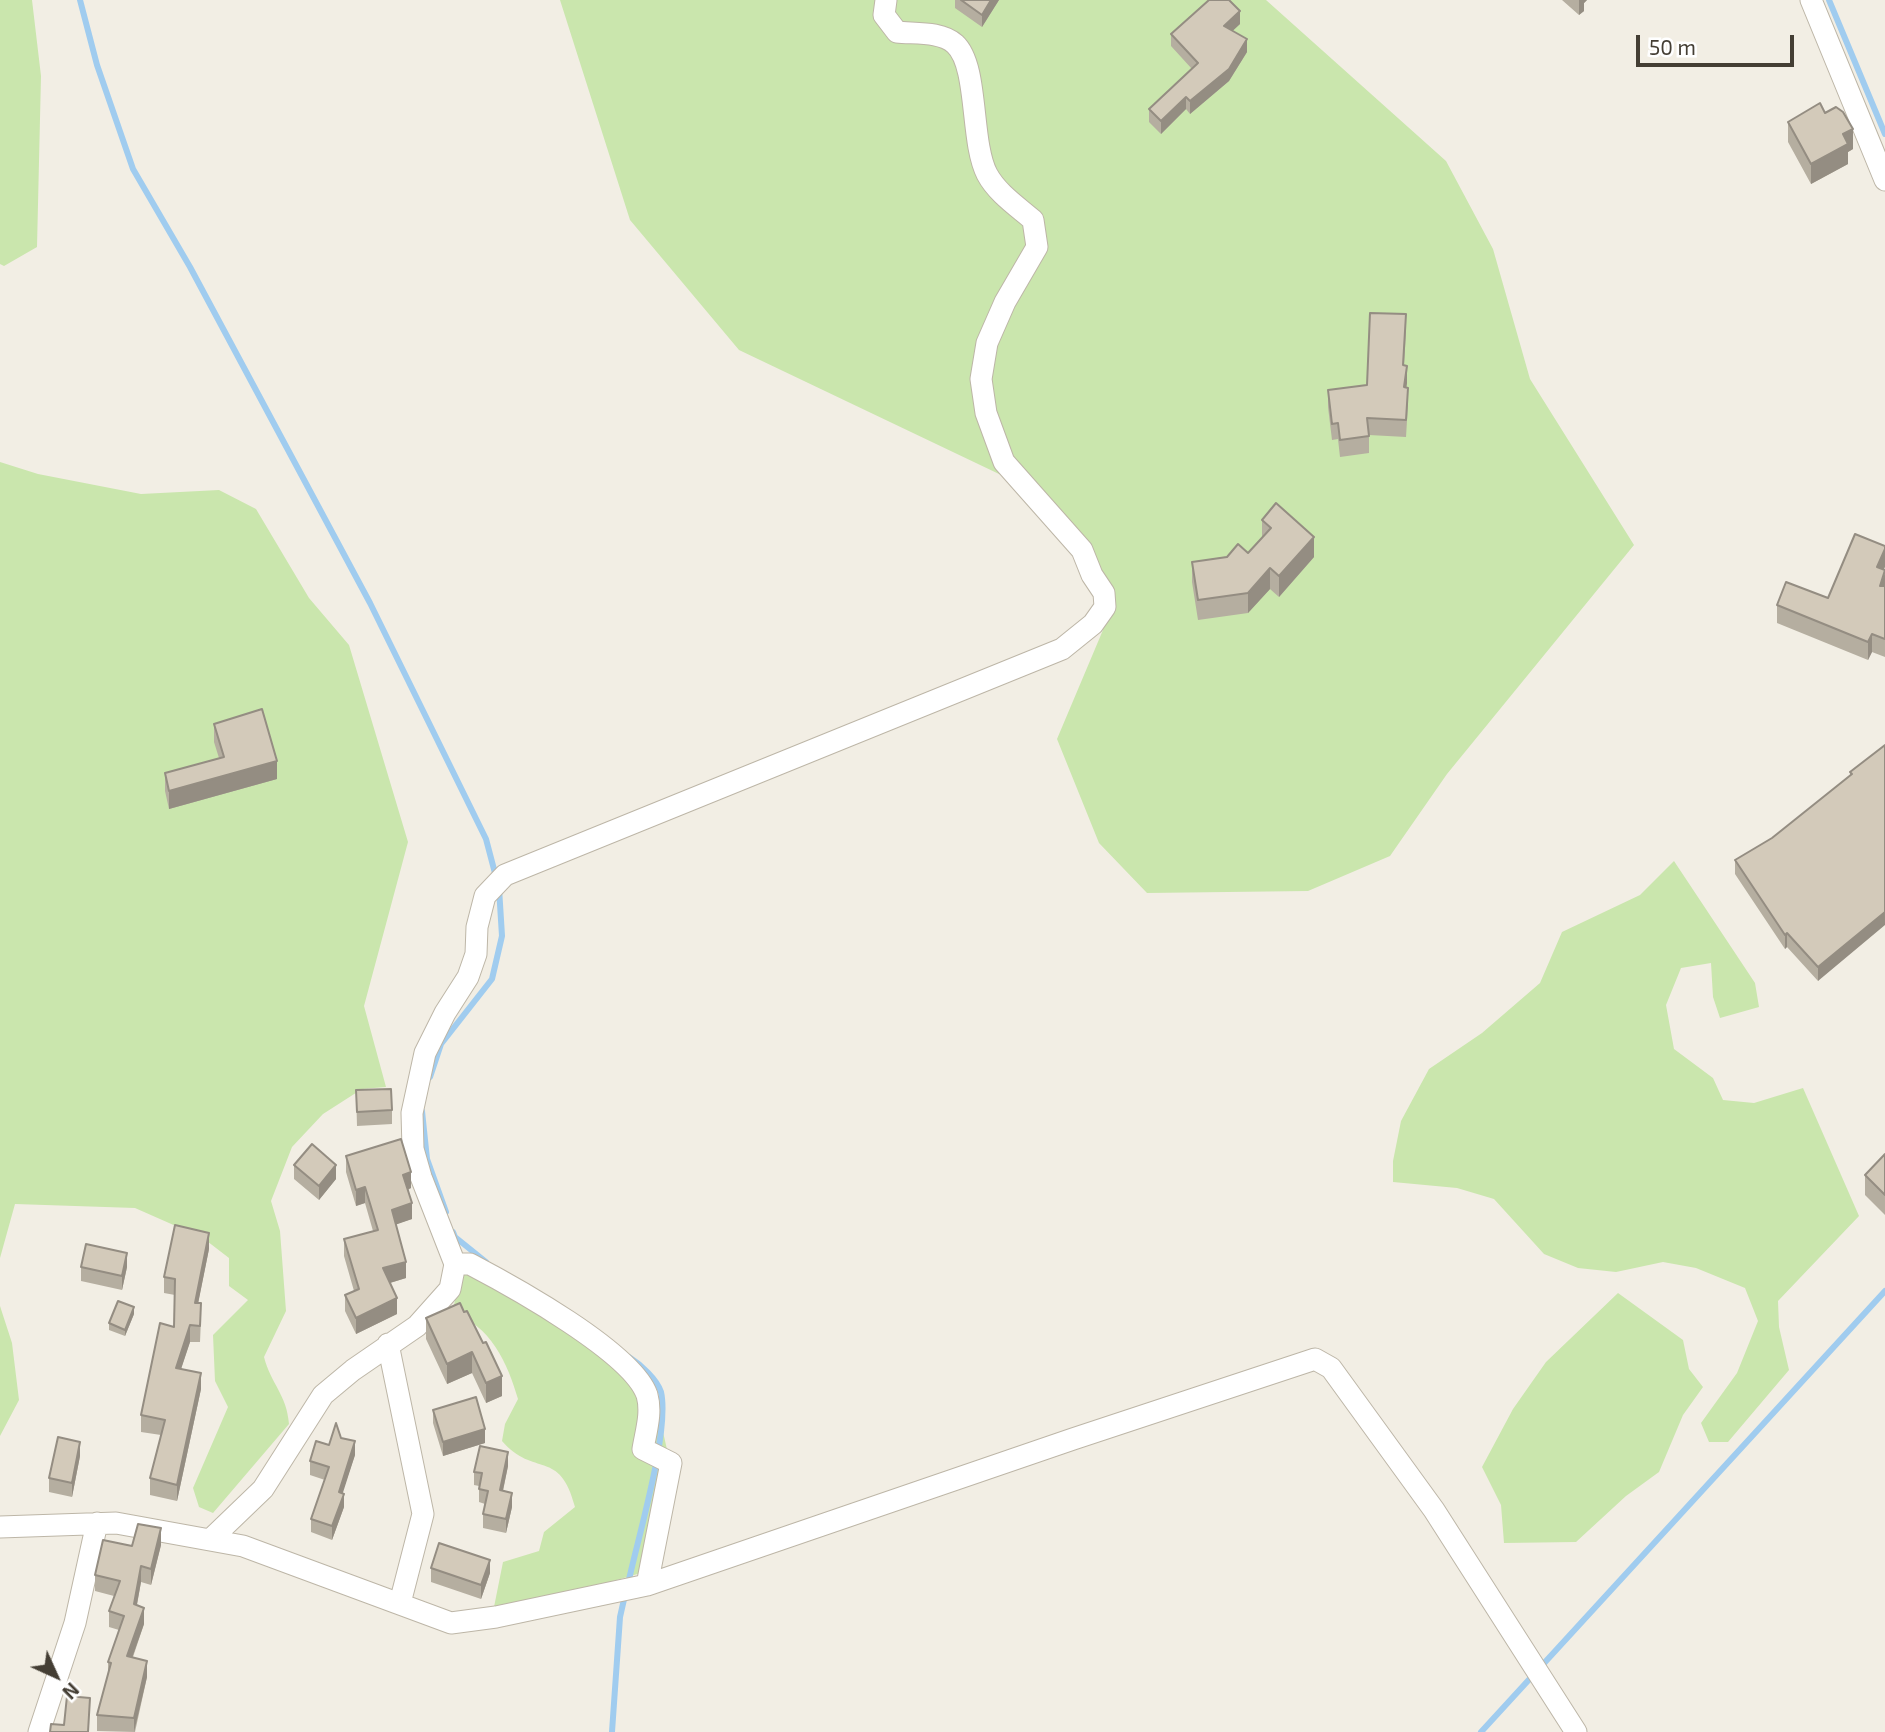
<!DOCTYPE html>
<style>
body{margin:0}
#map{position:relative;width:1885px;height:1732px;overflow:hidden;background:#f2eee4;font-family:"Exo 2",sans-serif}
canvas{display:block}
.north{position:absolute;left:21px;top:1641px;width:70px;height:70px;-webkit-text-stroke:5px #fff;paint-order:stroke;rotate:135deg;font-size:19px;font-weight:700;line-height:28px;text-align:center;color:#443e34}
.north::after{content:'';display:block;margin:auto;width:24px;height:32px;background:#443e34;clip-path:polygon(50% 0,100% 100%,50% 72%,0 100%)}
.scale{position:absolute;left:1636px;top:35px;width:158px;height:32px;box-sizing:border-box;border:4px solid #443e34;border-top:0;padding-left:9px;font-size:21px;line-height:24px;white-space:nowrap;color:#443e34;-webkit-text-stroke:5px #fff;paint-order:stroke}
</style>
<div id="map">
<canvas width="1885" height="1732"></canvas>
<div class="north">N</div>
<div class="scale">50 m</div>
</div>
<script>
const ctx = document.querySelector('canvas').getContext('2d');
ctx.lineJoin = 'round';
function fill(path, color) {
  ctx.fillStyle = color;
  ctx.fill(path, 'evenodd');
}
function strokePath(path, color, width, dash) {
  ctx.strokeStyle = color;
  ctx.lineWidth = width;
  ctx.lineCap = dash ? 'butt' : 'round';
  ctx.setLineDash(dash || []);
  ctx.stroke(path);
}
const green = new Path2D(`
 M0 0H32L41 76 37 247 4 266 0 264Z
 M560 0H1266L1446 161 1493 249 1530 379 1634 545 1447 774 1390 856 1308 891 1147 893 1099 843 1057 739 1103 630 1088 573 1020 484 739 350 630 220Z
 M0 462 38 474 141 494 219 490 256 509 309 598 349 645 408 842 364 1006 386 1087 362 1089 323 1114 292 1147 271 1201 280 1231 286 1311 264 1357C271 1384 287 1395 289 1424L213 1513 199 1507 193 1488 228 1407 215 1381 213 1335 248 1300 229 1286V1258L203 1238 135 1208 15 1204 0 1258Z
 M1674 861 1755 983 1759 1007 1720 1018 1713 997 1711 963 1681 968 1666 1005 1674 1049 1713 1078 1723 1100 1754 1103 1803 1088 1859 1216 1778 1301 1779 1327 1789 1370 1728 1442H1709L1701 1423 1737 1373 1758 1321 1745 1288 1696 1268 1663 1262 1616 1272 1578 1268 1544 1254 1494 1199 1457 1188 1393 1182V1161L1401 1121 1429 1069 1482 1033 1540 983 1562 932 1640 895Z
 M462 1271 487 1281 615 1363 657 1405 668 1454 641 1573 551 1599 494 1607 503 1562 539 1551 544 1532 575 1507C560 1448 534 1478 502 1441L505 1424 518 1399C508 1364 490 1324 452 1313Z
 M1618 1293 1683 1340 1689 1369 1703 1387 1683 1415 1659 1472 1626 1496 1576 1542 1504 1543 1501 1505 1482 1467 1513 1409 1546 1362Z
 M0 1306 12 1343 19 1400 0 1436Z`);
const stream = new Path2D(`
 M80 0 97 65 133 169 190 267 370 603 486 839 496 877
 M1829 0 1885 134
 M430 1077 441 1044 492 979 502 936 499 888
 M422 1111 427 1159 446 1212
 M453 1232 455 1237 486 1262
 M628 1584C637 1541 670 1432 661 1392 657 1379 640 1364 629 1357
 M612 1732 620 1617 625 1595
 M1481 1732 1885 1291`);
const minor = new Path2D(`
 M1811 0 1885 180
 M455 1264H470C512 1286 632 1352 647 1395 652 1413 646 1431 643 1449L671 1463 647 1585
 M388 1344 423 1514 400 1603
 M0 1527 116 1523 243 1546 451 1623 496 1617 647 1585 1073 1439 1315 1359 1331 1368 1434 1510 1576 1732
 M211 1539 263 1489 323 1395 353 1370 417 1326 450 1289 455 1264 421 1177 413 1149 412 1113 425 1053 445 1013 468 977 476 954 477 927 485 896 505 875 1062 649 1093 624 1105 607 1104 593 1092 575 1082 550 1004 462 986 413 981 379 987 343 1005 302 1037 247 1033 220C1018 207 997 193 987 174 970 141 979 66 955 44 941 31 914 34 897 32L884 15 886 0
 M39 1732 75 1623 97 1523`);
const wall = new Path2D(`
 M955 0H999L982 27 955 8Z
 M1562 0H1587L1584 3V11L1579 15Z
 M1240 24 1232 31 1247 52 1229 81 1190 114 1186 109 1161 134 1149 122V109L1192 69 1171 46V34Z
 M1825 113 1853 149 1848 152V164L1811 184 1788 142V122Z
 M1406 331 1404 366 1407 383 1406 387 1408 404 1406 437 1369 435V453L1340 457 1338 439 1332 440 1328 407V390L1367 385Z
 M1262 520 1314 557 1279 597 1270 589 1248 613 1198 620 1192 582V562L1248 553 1262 538Z
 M1884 570H1885V657L1872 652 1868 660 1777 623V605L1828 598Z
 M214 724 277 779 169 809 165 791V773L219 758 214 742Z
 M1885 745 1818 981 1787 947 1785 949 1735 874V860L1772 838 1850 775V772Z
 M356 1090 392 1110V1124L357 1126Z
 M1885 1154V1215L1865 1195V1175Z
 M346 1156 411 1188 408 1190 412 1219 396 1224 406 1278 390 1283 397 1314 356 1334 345 1311V1295L354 1291 344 1256V1239L373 1231 365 1203 356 1206 346 1172Z
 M294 1165 336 1179 319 1200 294 1179Z
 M209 1249 198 1303 201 1319 200 1342H190L181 1369 201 1389 177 1501 150 1495V1478L161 1435 141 1432V1415L174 1327 175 1295 164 1293V1277Z
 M81 1267H127L122 1290 81 1281Z
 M460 1303 502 1396 486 1403 472 1373 447 1384 426 1339V1318Z
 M134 1314 125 1336 109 1330V1323Z
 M433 1410 485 1443 443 1456 433 1423Z
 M341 1438 355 1455 342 1493 344 1507 332 1540 311 1532V1519L325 1480 310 1475V1461L329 1445Z
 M80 1456 72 1497 49 1492V1478Z
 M508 1466 503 1491 512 1507 506 1533 483 1528V1514L485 1504 479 1502V1486L474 1485V1472Z
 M161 1545 151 1585 141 1582 137 1605 144 1624 133 1657 147 1677 135 1732 97 1731V1715L108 1675V1662L119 1630 109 1627V1611L114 1596 95 1591V1575L132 1546Z
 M431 1568 490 1573 481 1599 431 1582Z`);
const shadedWall = new Path2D(`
 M991 0H999L982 27V15Z
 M1579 0H1587L1584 3V11L1579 15Z
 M1240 11V24L1224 39V26Z
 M1247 39V52L1229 81 1190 114V101Z
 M1186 97V109L1161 134V121Z
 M1853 129V149L1848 152V164L1811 184V164L1843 134Z
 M1407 366V383L1404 404V387Z
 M1314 537V557L1279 597V576Z
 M1885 549V567L1877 585V567Z
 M1270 568V589L1248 613V593Z
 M1885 573V590L1880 586Z
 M1872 634V652L1868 660V642Z
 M277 761V779L169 809V791Z
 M1885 912V925L1818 981V967Z
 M1787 933V947L1785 949V935Z
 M336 1165V1179L319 1200V1186Z
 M411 1172V1188L403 1191V1175Z
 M365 1187V1203L356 1206V1190Z
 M412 1203V1219L392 1226V1210Z
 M209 1233V1249L195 1319V1303Z
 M127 1253V1267L122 1290V1276Z
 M406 1262V1278L383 1285V1268Z
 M397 1298V1314L356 1334V1318Z
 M134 1307V1314L125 1336V1330Z
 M190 1325V1342L176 1384V1368Z
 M472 1352V1373L447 1384V1364Z
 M201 1373V1389L177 1501V1485Z
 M502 1376V1396L486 1403V1383Z
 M485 1429V1443L443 1456V1442Z
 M355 1441V1455L339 1505V1492Z
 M80 1442V1456L72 1497V1483Z
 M508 1452V1466L500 1504V1490Z
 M512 1493V1507L506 1533V1519Z
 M344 1494V1507L332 1540V1526Z
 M161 1528V1545L151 1585V1569Z
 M490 1560V1573L481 1599V1585Z
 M141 1566V1582L134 1620V1604Z
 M144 1608V1624L127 1672V1656Z
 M147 1661V1677L134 1732V1718Z`);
const building = new Path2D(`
 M961 0H991L982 15Z
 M1209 0H1229L1240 11 1224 26 1247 39 1229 69 1190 101 1186 97 1161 121 1149 109 1198 63 1171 34Z
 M1820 103 1825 113 1836 107 1843 112 1853 129 1843 134 1848 144 1811 164 1788 122Z
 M1370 313 1406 314 1403 365 1407 366 1404 387 1408 388 1406 420 1367 418 1369 436 1340 440 1338 423 1332 424 1328 390 1367 385Z
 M1276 503 1314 537 1279 576 1270 568 1248 593 1198 600 1192 562 1227 557 1238 544 1248 553 1271 528 1262 520Z
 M1855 534 1885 546V549L1877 567 1885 570 1880 586H1885V639L1872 634 1868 642 1777 605 1786 582 1828 598Z
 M262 709 277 761 169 791 165 773 224 757 214 724Z
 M1885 745V912L1818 967 1787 933 1785 935 1735 860 1772 838 1852 774 1850 772Z
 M391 1089 392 1110 357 1112 356 1090Z
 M401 1139 411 1172 403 1175 412 1203 392 1210 406 1262 383 1268 397 1298 356 1318 345 1295 359 1289 344 1239 378 1230 365 1187 356 1190 346 1156Z
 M312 1144 336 1165 319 1186 294 1165Z
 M1885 1154V1195L1865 1175Z
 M175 1225 209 1233 195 1303H201L200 1326 190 1325 176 1368 201 1373 177 1485 150 1478 165 1420 141 1415 160 1323 174 1327 175 1279 164 1277Z
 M86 1244 127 1253 122 1276 81 1267Z
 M118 1301 134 1307 125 1330 109 1323Z
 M460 1303 464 1312 467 1311 483 1343 486 1342 502 1376 486 1383 472 1352 447 1364 426 1318Z
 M476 1397 485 1429 443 1442 433 1410Z
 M336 1423 341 1438 355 1441 339 1492 344 1494 332 1526 311 1519 329 1467 310 1461 316 1441 329 1445Z
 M58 1437 80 1442 72 1483 49 1478Z
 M480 1446 508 1452 500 1490 512 1493 506 1519 483 1514 488 1491 479 1489 482 1473 474 1472Z
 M138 1524 161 1528 151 1569 141 1566 134 1604 144 1608 127 1656 147 1661 134 1718 97 1715 111 1663 108 1662 124 1616 109 1611 120 1581 95 1575 103 1540 132 1546Z
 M439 1543 490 1560 481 1585 431 1568Z
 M67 1696 90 1698 88 1732H50L51 1724 64 1725Z`);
fill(green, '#cae6ad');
strokePath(stream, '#a0ccef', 6);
strokePath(minor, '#bdb6a7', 23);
strokePath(minor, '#fff', 21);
fill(wall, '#b5aea0');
fill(shadedWall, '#948d82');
fill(building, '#d3caba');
strokePath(building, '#948d82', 2);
</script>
